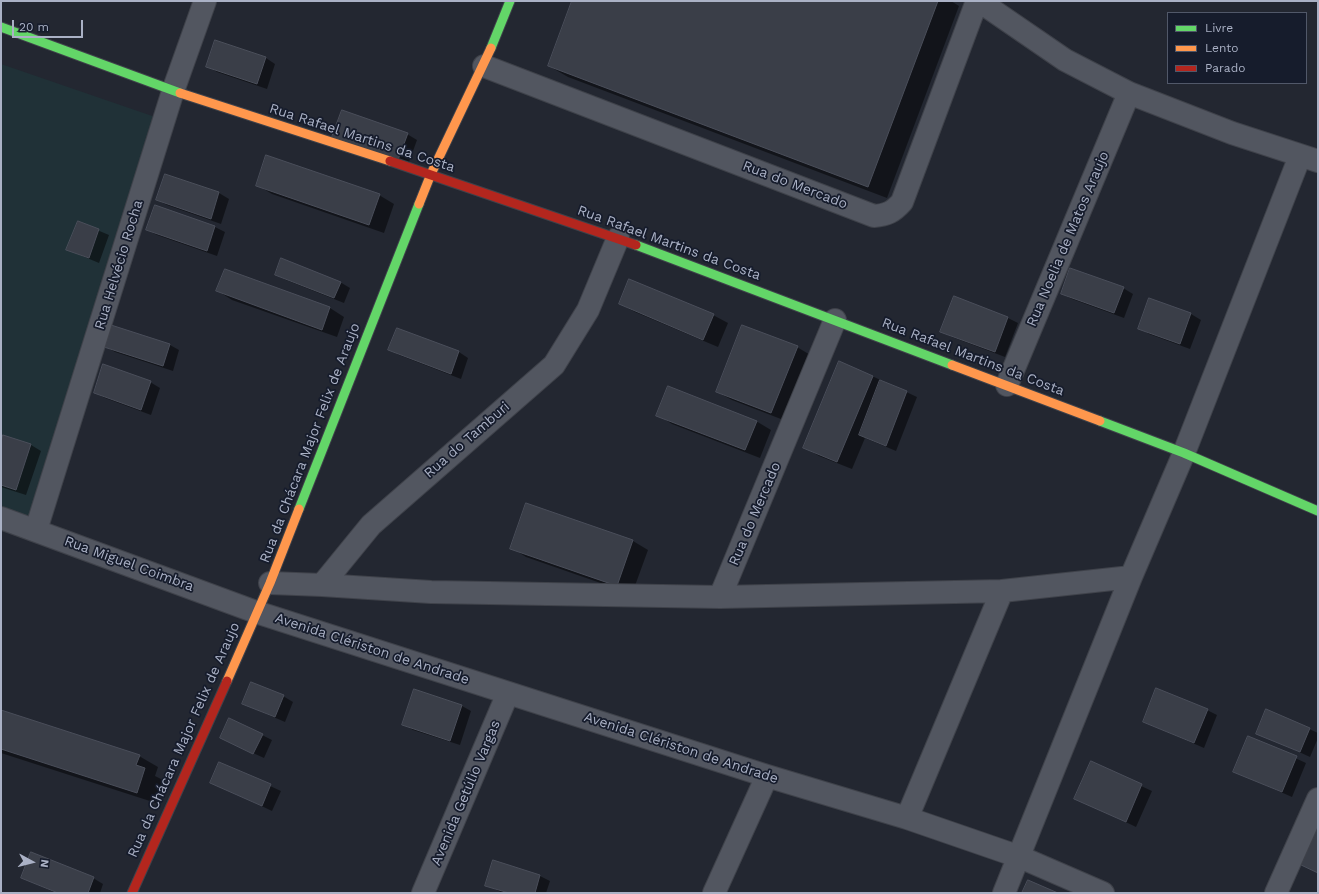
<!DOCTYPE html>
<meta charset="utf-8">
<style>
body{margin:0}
#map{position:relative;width:1319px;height:894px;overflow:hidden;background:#232731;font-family:"Work Sans",sans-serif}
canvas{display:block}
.frame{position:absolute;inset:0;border:2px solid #aab1c5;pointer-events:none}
.legend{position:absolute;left:1167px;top:12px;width:140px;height:72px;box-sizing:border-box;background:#161c2c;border:1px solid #515869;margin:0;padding:5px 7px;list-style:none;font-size:12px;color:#aab1c5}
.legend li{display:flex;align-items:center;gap:8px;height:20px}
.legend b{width:20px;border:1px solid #515869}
.north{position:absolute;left:12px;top:842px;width:40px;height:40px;-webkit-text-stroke:3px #161c2c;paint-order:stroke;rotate:97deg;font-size:11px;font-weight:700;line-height:16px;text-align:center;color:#aab1c5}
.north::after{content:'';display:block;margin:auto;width:14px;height:18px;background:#aab1c5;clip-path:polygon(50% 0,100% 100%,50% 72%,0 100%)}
.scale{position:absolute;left:12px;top:20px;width:71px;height:18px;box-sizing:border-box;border:2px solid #aab1c5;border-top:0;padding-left:5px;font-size:12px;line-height:14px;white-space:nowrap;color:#aab1c5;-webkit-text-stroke:3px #161c2c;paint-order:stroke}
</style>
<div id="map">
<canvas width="1319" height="894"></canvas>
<div class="frame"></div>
<ul class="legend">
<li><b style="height:5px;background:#63d668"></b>Livre</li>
<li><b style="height:5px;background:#ff974d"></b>Lento</li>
<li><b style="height:5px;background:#b3261e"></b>Parado</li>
</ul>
<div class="north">N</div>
<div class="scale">20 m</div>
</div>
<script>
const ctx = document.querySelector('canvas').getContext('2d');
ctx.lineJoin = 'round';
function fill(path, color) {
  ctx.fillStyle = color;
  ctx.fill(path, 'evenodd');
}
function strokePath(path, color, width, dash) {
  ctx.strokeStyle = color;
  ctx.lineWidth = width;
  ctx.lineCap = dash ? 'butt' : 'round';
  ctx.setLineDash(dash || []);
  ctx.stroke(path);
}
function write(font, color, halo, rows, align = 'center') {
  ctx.font = font + ' "Work Sans",sans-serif';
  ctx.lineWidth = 3.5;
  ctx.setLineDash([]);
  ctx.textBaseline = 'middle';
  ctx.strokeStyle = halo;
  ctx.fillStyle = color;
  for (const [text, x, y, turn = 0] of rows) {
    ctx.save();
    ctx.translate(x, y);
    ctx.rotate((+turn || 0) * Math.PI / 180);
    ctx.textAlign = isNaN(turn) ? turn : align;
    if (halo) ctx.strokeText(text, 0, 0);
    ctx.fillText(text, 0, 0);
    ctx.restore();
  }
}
const green = new Path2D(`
 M1 64 161 119 32 522 1 512Z`);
const shadow = new Path2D(`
 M573 1H951L959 6 887 198 568 77 549 66Z
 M215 41 266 58 275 64 267 89 217 72 207 66Z
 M407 134 417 140 408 165 343 142Z
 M166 175 219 193 229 199 221 224 167 205 157 200Z
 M257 185 379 195 394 204 384 233 272 194Z
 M155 206 215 227 225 232 217 256 157 235 147 230Z
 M78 222 109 235 99 263 68 250Z
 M276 275 340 282 350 288 344 303 286 280Z
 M1123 288 1133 294 1124 318 1072 299 1062 294Z
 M218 291 330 308 344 317 337 337 232 300Z
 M954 298 1008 318 1018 323 1005 357 952 337 942 332Z
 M1150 299 1191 314 1201 320 1190 349 1149 334 1140 328Z
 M620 304 713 315 728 323 718 347 635 312Z
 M398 329 459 352 468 358 461 379 399 355 390 350Z
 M170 345 179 350 173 371 115 352 106 347Z
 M797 347 812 356 786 421 732 400 717 392Z
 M872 376 917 397 896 451 865 438 852 469 819 456 804 447Z
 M150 382 160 388 151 415 105 398 95 393Z
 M658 415 756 421 771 430 760 458 672 424Z
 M4 437 31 445 41 451 26 495 1 487V446Z
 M527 504 633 541 648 550 632 594 526 557 512 548Z
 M283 696 293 702 285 722 243 704Z
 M462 706 471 711 460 745 413 730 403 724Z
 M1207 710 1217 715 1204 748 1144 722Z
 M1267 710 1318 733V738L1310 757 1258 733Z
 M1 711 139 756 158 767 155 776 163 780 156 803 1 753Z
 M262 735 272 740 264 758 231 743Z
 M1249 737 1306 763 1292 797 1235 772Z
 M220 763 281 791 272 811 211 782Z
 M1091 763 1152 791 1136 827 1076 798Z
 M494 861 540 876 550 881 546 893H503L486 885Z
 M22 878H93L103 884 100 893H56Z`);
const building = new Path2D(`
 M572 1H938L868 187 548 66Z
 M215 40 266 57 257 84 206 67Z
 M342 110 408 133 398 160 332 137Z
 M266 155 380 194 369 225 256 186Z
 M165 174 219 192 211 219 156 200Z
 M155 205 215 226 207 251 146 230Z
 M78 221 99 229 89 258 66 250Z
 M281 258 341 282 334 298 275 275Z
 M1070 268 1124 287 1114 313 1061 294Z
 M225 269 330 307 322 330 216 291Z
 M629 279 714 314 703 340 619 304Z
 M954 296 1008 317 995 352 940 332Z
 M1149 298 1191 313 1180 344 1138 329Z
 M111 325 170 344 163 366 104 347Z
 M742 325 798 346 771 413 716 392Z
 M397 328 459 351 451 374 388 350Z
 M839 361 873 376 837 462 803 448Z
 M103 364 151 381 141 410 94 393Z
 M880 380 907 391 886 446 859 435Z
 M668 386 757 421 745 450 656 416Z
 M3 435 31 444 16 490 1 485V443Z
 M526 503 633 540 617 586 510 549Z
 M251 682 284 695 275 717 242 704Z
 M1156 688 1208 709 1194 743 1143 722Z
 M414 689 462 705 450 741 402 725Z
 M1266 709 1310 728 1300 752 1256 734Z
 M1 710 140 755 136 765 145 768 137 793 1 749Z
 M229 718 263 734 253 754 220 738Z
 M1248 736 1297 756 1282 792 1233 772Z
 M1091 761 1142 784 1126 822 1074 799Z
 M219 762 271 784 262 806 210 783Z
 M1316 829 1318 830V873L1299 864Z
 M31 852 94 877 88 893H58L21 878Z
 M493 860 540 875 535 893H509L485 886Z
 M1028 880 1058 893H1022Z`);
const street = new Path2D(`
 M979 1 1065 60 1129 93 1232 133 1318 161
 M484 66 874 216C887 215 893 212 902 202L977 1
 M1007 385 1129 93
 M1 518 256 612 767 776 907 818 1020 857 1103 893
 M36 530 173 91 205 1
 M270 583 322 585 371 525 554 365 588 310 618 238
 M322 585 431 592 720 597 1002 591
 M720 597 835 320
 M907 818 1002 591 1131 577
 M423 893 508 693
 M714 893 767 776
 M1004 893 1131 577 1184 453 1300 156
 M1276 893 1318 799`);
const fast = new Path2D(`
 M1 27 180 93
 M491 48 510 1
 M636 245 952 365
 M1100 421 1184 453 1318 511
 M299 509 419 204`);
const slow = new Path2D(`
 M180 93 390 161
 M419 204 431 174 491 48
 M952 365 1100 421
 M227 681 270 583 299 509`);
const jam = new Path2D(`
 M390 161 636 245
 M132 893 227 681`);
const streetNames = [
 ["Rua Rafael Martins da Costa",362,138,18],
 ["Rua do Mercado",795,185,21],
 ["Rua Noelia de Matos Araujo",1068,239,-67],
 ["Rua Rafael Martins da Costa",669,243,20],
 ["Rua Helvécio Rocha",119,265,-73],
 ["Rua Rafael Martins da Costa",973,357,21],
 ["Rua do Tamburi",467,440,-41],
 ["Rua da Chácara Major Felix de Araujo",310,443,-69],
 ["Rua do Mercado",755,514,-67],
 ["Rua Miguel Coimbra",129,564,20],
 ["Avenida Clériston de Andrade",372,649,18],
 ["Rua da Chácara Major Felix de Araujo",184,740,-66],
 ["Avenida Clériston de Andrade",681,748,18],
 ["Avenida Getúlio Vargas",466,793,-67]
];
fill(green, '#203137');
fill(shadow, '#0007');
fill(building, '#3a3e48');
strokePath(building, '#4a4e5a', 1);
strokePath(street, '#3f424a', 24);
strokePath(fast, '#3f424a', 11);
strokePath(slow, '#3f424a', 11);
strokePath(jam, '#3f424a', 11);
strokePath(street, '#525660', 22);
strokePath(fast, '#63d668', 9);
strokePath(slow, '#ff974d', 9);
strokePath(jam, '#b3261e', 9);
write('14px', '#aab1c5', '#161c2c', streetNames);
</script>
